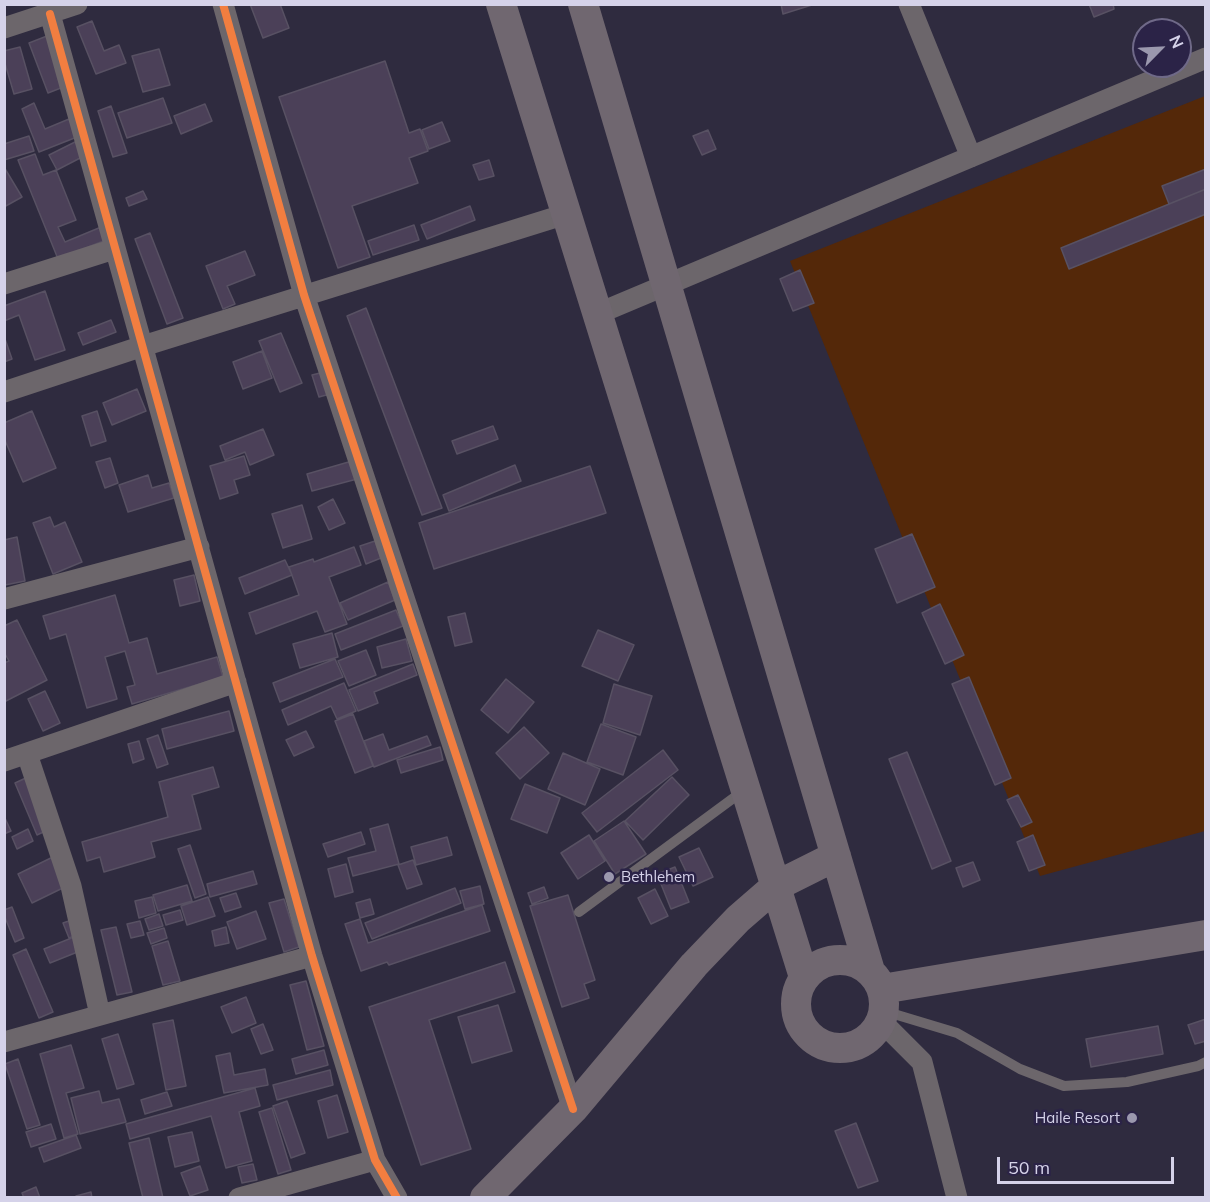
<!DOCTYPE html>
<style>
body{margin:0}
#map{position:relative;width:1210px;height:1202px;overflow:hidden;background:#2f2b3f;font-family:Mulish,sans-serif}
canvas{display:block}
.frame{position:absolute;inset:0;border:6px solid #d5d2e9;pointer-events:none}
.north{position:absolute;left:1132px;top:18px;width:60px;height:60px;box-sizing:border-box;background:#2b2347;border:2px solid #6f6988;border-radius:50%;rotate:66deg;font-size:16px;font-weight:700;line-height:24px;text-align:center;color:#d5d2e9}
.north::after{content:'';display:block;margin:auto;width:21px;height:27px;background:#9b98ae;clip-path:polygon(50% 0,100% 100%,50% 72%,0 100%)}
.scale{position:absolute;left:997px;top:1157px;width:177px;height:27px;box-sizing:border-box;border:3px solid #d5d2e9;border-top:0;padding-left:8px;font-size:18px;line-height:21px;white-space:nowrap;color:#d5d2e9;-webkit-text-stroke:4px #2b2347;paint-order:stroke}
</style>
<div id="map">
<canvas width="1210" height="1202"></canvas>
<div class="frame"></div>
<div class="north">N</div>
<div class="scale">50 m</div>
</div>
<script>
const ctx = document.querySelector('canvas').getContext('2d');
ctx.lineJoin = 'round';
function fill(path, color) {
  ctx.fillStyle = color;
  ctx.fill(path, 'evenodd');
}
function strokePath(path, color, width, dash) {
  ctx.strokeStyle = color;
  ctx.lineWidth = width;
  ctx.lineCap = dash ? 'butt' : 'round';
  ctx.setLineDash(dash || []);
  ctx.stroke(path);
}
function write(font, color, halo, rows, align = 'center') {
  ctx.font = font + ' Mulish,sans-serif';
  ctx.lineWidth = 5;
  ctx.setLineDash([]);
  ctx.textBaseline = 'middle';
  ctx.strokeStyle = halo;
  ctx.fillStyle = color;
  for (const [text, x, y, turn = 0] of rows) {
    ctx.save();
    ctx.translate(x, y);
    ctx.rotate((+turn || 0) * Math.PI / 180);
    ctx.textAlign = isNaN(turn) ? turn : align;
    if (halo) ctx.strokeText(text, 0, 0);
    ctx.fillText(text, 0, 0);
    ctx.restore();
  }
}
const green = new Path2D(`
 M1205 96V831L1040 876 790 261Z`);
const building = new Path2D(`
 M250 4H280L289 28 263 38Z
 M781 4H815L783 14Z
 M1089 4H1113L1114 9 1094 17Z
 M92 21 104 51 119 45 126 63 96 74 77 27Z
 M47 36 66 86 48 93 29 43Z
 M20 47 32 89 14 94 4 60V51Z
 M159 49 170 85 143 92 132 56Z
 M385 61 409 133 420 129 428 151 409 158 418 183 352 206 370 257 338 268 279 97Z
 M163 98 172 123 127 138 118 113Z
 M34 103 45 129 69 119 77 137 39 152 22 109Z
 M205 104 212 121 181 134 174 116Z
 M111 106 127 153 113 157 98 111Z
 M442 122 450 141 429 149 422 130Z
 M708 130 716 149 702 155 693 136Z
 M29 136 34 151 4 160V144Z
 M77 141 84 156 57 170 49 155Z
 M35 154 43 175 56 170 76 220 58 227 65 242 106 225 111 238 58 259 18 160Z
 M489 160 494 176 479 180 473 165Z
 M4 167 22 197 4 207 5 189Z
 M1206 169V189L1169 204 1162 186Z
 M1206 189V214L1069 269 1061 248Z
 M143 191 147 199 129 206 126 198Z
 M470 206 475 220 427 239 421 225Z
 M414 225 419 240 373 255 368 241Z
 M150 233 183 318 167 324 135 239Z
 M245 251 255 275 227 286 235 304 223 309 206 266Z
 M800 270 814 303 793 311 780 279Z
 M45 291 65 350 35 360 19 315 4 321V306Z
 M366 308 442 508 422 515 347 316Z
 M111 320 116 332 83 345 78 333Z
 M281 333 302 383 280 392 259 341Z
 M4 336 12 359 4 362Z
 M262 351 272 378 243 389 233 362Z
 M324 372 330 394 319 397 312 375Z
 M137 389 146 411 112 425 103 403Z
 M32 411 56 468 23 482 4 438V423Z
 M97 411 106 441 91 446 82 416Z
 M493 426 498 439 457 454 452 441Z
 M263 429 274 455 250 465 245 452 225 460 220 446Z
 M244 456 250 475 234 480 238 493 220 499 210 466Z
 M110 458 118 483 105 488 96 462Z
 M352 461 357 479 312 491 307 474Z
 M515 465 521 481 449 511 443 495Z
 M590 466 606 513 434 569 419 523Z
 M148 475 152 488 169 483 174 498 128 512 119 485Z
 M333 499 345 523 329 530 318 507Z
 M302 505 312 539 283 548 272 514Z
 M50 517 54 527 65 522 82 562 53 574 33 523Z
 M912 534 935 587 897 603 875 549Z
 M17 537 25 581 5 585 4 540Z
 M375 541 381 558 366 564 360 546Z
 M354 547 361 565 329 577 347 624 325 632 317 611 256 634 249 613 299 595 289 567 313 559 314 562Z
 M285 560 292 575 245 594 239 578Z
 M194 575 200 601 180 606 174 580Z
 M388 582 395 600 348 620 340 603Z
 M115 595 129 643 147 638 157 674 217 657 223 677 132 704 127 687 135 685 125 651 105 657 117 699 87 708 66 634 50 639 43 616Z
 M940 604 964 655 945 664 922 613Z
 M396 610 403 626 341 650 335 634Z
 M465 613 472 642 455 646 448 617Z
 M17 620 47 680 4 702V663L9 661 4 652V626Z
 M598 630 634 645 618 681 582 666Z
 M332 633 338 657 300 668 293 644Z
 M406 639 412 661 382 668 377 647Z
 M366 650 376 675 349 686 338 661Z
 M335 659 343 677 280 702 273 683Z
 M413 664 417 675 374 692 378 703 358 711 349 690Z
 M969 677 1011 778 995 785 952 684Z
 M506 679 534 702 508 733 481 710Z
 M344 683 356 711 337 719 331 706 288 725 282 710Z
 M614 684 652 696 640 735 603 723Z
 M45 691 60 723 43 731 28 699Z
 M229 711 234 731 167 749 162 729Z
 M353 714 373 766 355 773 335 721Z
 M601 724 636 737 623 775 587 762Z
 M524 727 549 753 520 779 496 753Z
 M306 731 314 747 294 756 286 740Z
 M383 734 389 750 427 736 431 745 374 767 364 741Z
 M158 735 168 764 157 768 147 739Z
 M139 741 144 759 133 763 128 744Z
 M440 747 443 760 401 773 397 760Z
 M663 750 678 770 597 832 582 813Z
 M907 752 951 861 932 869 889 759Z
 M563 753 600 769 585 805 548 789Z
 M213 767 219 787 192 795 201 829 151 842 155 857 104 872 100 857 87 861 82 842 168 817 159 782Z
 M30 776 52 828 37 835 15 783Z
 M672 777 689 795 643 840 625 821Z
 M525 784 560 798 547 833 511 819Z
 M1018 795 1032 822 1021 827 1007 800Z
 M4 816 11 831 4 834Z
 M624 821 646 854 615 874 594 841Z
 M388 824 399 864 353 876 348 858 376 851 370 829Z
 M28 829 33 841 17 849 12 837Z
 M361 832 365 844 328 857 323 844Z
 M589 835 605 861 578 879 561 853Z
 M1033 835 1045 865 1029 871 1017 842Z
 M447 837 452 855 416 865 411 847Z
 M190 845 206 894 195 898 178 849Z
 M699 848 713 877 693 886 679 857Z
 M57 855 71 884 32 903 18 874Z
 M413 860 422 884 407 889 398 865Z
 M973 862 980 880 963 887 956 868Z
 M346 864 353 892 335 897 328 869Z
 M675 867 689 902 671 909 657 874Z
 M253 871 257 884 210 897 207 884Z
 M187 885 192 901 158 911 153 895Z
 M480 886 484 904 465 909 460 891Z
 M544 887 548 898 532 904 528 893Z
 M455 888 461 903 372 939 365 923Z
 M655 889 668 916 651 924 638 898Z
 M236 893 241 907 225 912 220 898Z
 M568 895 595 980 584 984 589 998 562 1007 530 906Z
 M152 897 156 913 139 918 135 901Z
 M208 897 215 916 187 925 181 906Z
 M284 899 299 947 284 952 269 903Z
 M370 899 374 914 360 918 356 903Z
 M482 905 490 931 389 965 387 962 361 971 345 924 360 919 368 943Z
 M12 907 24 938 15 942 4 915V910Z
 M180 910 183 920 166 925 163 915Z
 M256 911 266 939 237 949 227 922Z
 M159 914 163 926 149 930 145 919Z
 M80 917 85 932 69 938 63 923Z
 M140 921 144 935 131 938 127 924Z
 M116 927 132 992 117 995 101 930Z
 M226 927 229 943 215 946 212 931Z
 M164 928 167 938 151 944 147 933Z
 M84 933 90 947 50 963 44 949Z
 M168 941 180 981 163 985 152 946Z
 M26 949 53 1012 39 1018 13 955Z
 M505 962 515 992 429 1020 471 1149 421 1165 369 1007Z
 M306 981 324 1046 307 1050 290 985Z
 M246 997 256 1023 232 1033 221 1007Z
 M498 1005 512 1051 472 1063 458 1017Z
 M1206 1019V1041L1195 1044 1188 1025Z
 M173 1020 186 1086 166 1090 153 1024Z
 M263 1024 273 1050 261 1054 251 1029Z
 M1158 1026 1163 1054 1091 1067 1086 1039Z
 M118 1034 134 1084 117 1089 102 1039Z
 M71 1045 84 1088 66 1093 78 1134 64 1138 40 1054Z
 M324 1050 328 1065 296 1074 292 1059Z
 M230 1053 234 1075 265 1069 268 1085 224 1093 216 1056Z
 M18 1059 40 1125 27 1129 5 1064Z
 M330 1070 333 1085 277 1100 273 1085Z
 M255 1088 260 1106 239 1112 252 1161 226 1168 211 1116 130 1139 126 1124Z
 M99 1091 102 1103 119 1099 126 1122 80 1134 71 1098Z
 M167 1092 172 1106 145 1114 141 1100Z
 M337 1095 348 1132 328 1138 318 1101Z
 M287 1101 305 1153 291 1158 273 1106Z
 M272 1108 291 1170 278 1174 259 1112Z
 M856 1123 878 1181 858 1188 835 1131Z
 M51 1124 56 1139 31 1147 26 1132Z
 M192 1132 199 1161 175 1167 168 1137Z
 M76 1135 81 1148 44 1162 39 1148Z
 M149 1138 163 1198H143L129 1143Z
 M253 1164 257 1180 242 1183 238 1167Z
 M200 1166 208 1190 190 1196 181 1173Z
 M36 1187 40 1198H24L22 1193Z
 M91 1192 92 1198H76V1196Z`);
const lane = new Path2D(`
 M579 912 743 791
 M884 1011 957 1033 1020 1069 1064 1086 1127 1082 1198 1066 1206 1062`);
const street = new Path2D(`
 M223 4 304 295 573 1109
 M909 4 971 157
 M50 14 312 956 375 1160 397 1198
 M4 28 77 4
 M4 284 114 249
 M597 314 1206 58
 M4 392 143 346 566 214
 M4 599 199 547
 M27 754 71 886 100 1015
 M4 761 236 682
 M881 1021 922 1062 957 1198
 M4 1042 312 956
 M239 1198 375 1160`);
const secondary = new Path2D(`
 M501 4 804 977
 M583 4 870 971
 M796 1004a44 44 0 1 1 88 0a44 44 0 1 1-88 0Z
 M882 989 1206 935
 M485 1198 573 1109 694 965 738 919 776 886 836 856`);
const cycleway = new Path2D(`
 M223 4 304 295 573 1109
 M50 14 312 956 375 1160 397 1198`);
const markers = [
 [609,877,6,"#9b98ae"],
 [1132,1118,6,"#9b98ae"]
];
const poiNames = [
 ["Bethlehem",621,877],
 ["Haile Resort",1120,1118,"right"]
];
fill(green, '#542809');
fill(building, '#4b4058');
strokePath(building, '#585163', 1.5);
strokePath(lane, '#6c666b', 10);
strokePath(street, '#6c666b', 21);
strokePath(secondary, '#706770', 30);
strokePath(cycleway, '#f27e40', 8);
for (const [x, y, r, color] of markers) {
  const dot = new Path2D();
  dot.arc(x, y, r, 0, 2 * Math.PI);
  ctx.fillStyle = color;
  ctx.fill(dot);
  strokePath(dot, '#2b2347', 2);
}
write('15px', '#d5d2e9', '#2b2347', poiNames, 'left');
</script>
